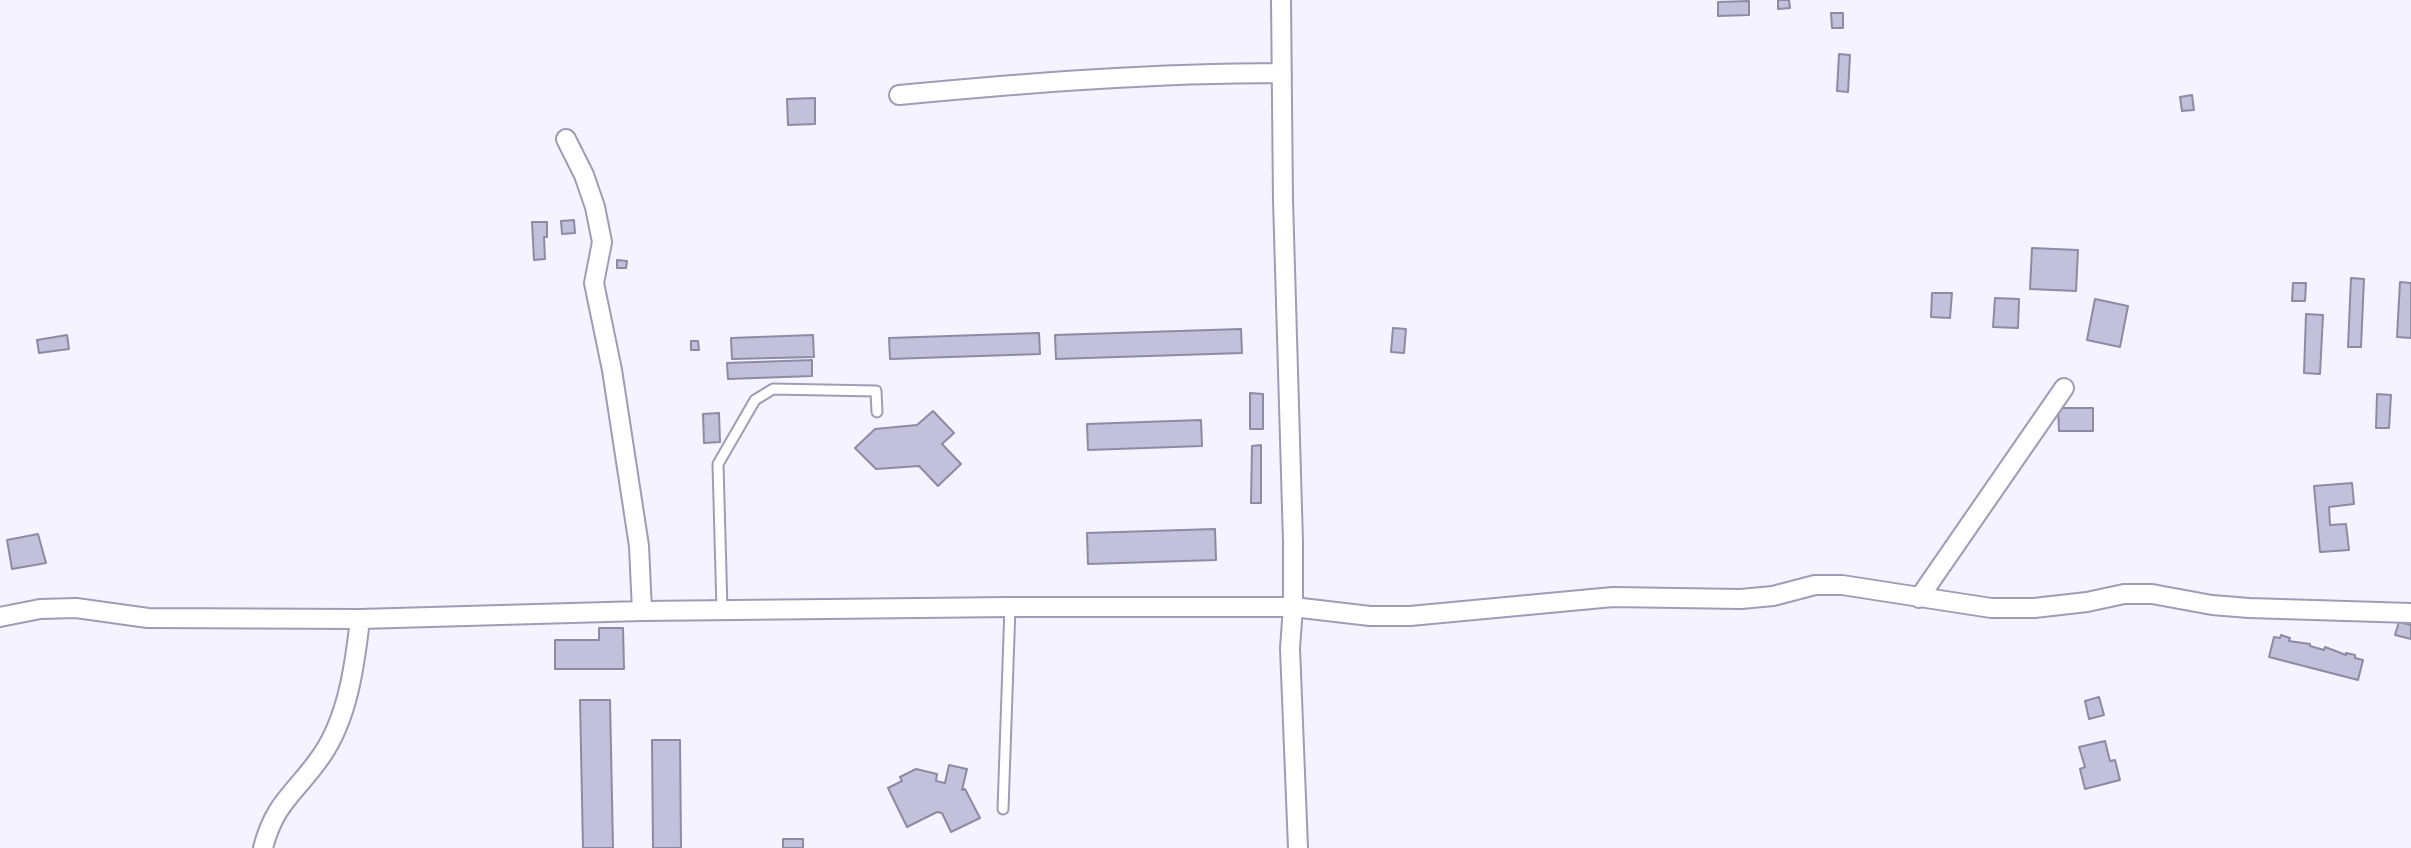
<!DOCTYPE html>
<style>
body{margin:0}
canvas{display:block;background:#f4f3ff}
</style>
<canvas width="2411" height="848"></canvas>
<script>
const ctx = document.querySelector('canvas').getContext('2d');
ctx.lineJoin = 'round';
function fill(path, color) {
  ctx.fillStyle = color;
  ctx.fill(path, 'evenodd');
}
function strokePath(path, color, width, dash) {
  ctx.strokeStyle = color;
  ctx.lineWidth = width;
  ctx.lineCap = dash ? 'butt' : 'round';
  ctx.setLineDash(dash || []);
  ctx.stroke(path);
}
const building = new Path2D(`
 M1778 0H1789L1790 8 1778 9Z
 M1749 1V15L1718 16V2Z
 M1831 13H1843V28H1832Z
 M1839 54 1850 55 1848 92 1837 91Z
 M2192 95 2194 110 2182 111 2180 97Z
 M815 98V124L788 125 787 99Z
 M574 220 575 233 562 234 561 221Z
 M532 222H547V237H544L545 259 534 260Z
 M2032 248 2078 250 2076 291 2030 289Z
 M617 260 627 261 626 268H617Z
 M2351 278 2364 279 2361 347H2348Z
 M2400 282 2411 283V338L2397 337Z
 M2293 283H2306L2305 301H2292Z
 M1932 293H1952L1950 318 1931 317Z
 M1995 298 2019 299 2018 328 1993 327Z
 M2095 299 2128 306 2120 347 2087 340Z
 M2306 314 2323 315 2320 374 2304 373Z
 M1393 328 1406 329 1404 353 1391 352Z
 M1241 329 1242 353 1056 359 1055 335Z
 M1039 333 1040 354 890 359 889 338Z
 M67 335 69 349 39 353 37 340Z
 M813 335 814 357 732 359 731 338Z
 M691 341H698L699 350H691Z
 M812 360V376L728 379 727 363Z
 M1250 393 1263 394V429H1250Z
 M2377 394 2391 395 2389 428H2376Z
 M2058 408H2093V431H2059Z
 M933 411 954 433 942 444 961 464 938 486 919 466 876 469 855 448 875 429 917 425Z
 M719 413 720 442 704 443 703 414Z
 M1201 420 1202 446 1088 450 1087 424Z
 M1261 445V503H1251L1252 446Z
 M2352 483 2354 504 2329 507 2330 525 2346 524 2349 550 2320 552 2314 486Z
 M1215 529 1216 560 1088 564 1087 533Z
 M38 534 46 563 12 569 7 540Z
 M2399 622 2411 625V639L2395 635Z
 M599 628H623L624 669H555V640H599Z
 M2281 635 2290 638 2289 641 2310 644V646L2324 650 2325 647 2346 655V653L2355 655V658L2363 660 2358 680 2269 657 2274 637 2280 638Z
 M2099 697 2104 715 2089 719 2085 701Z
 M580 700H610L613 848H583Z
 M652 740H680L681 848H653Z
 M2105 741 2110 761 2115 760 2120 780 2085 789 2080 769 2085 767 2079 747Z
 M949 765 967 769 962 790 965 789 980 818 951 832 942 813 937 812 907 827 888 788 902 781 900 777 916 769 937 774 936 781 945 783Z
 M783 839H803V848H783Z`);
const lane = new Path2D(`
 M722 610 718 464 755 400 773 389 876 391 877 412
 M1003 809 1010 607`);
const street = new Path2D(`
 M1281 0 1283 200 1293 542V607L1290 648 1298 848
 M899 95C1027 83 1153 73 1282 73
 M566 139 584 175 595 207 602 242 594 283 612 370 639 546 642 611
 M1919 598 2064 388
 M0 617 40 609 76 608 148 618 360 619 642 611 1010 607H1293L1370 616H1410L1613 597 1741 599 1773 596 1815 585H1842L1991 608H2034L2087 602 2124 594H2152L2212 605 2249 608 2411 613
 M263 848C275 801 297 792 322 755 348 717 355 664 360 619`);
fill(building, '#c2c0db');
strokePath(building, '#8d8aa4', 2);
strokePath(lane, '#9f9cb6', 13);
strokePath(street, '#9f9cb6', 22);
strokePath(lane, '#fff', 9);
strokePath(street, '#fff', 18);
</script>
